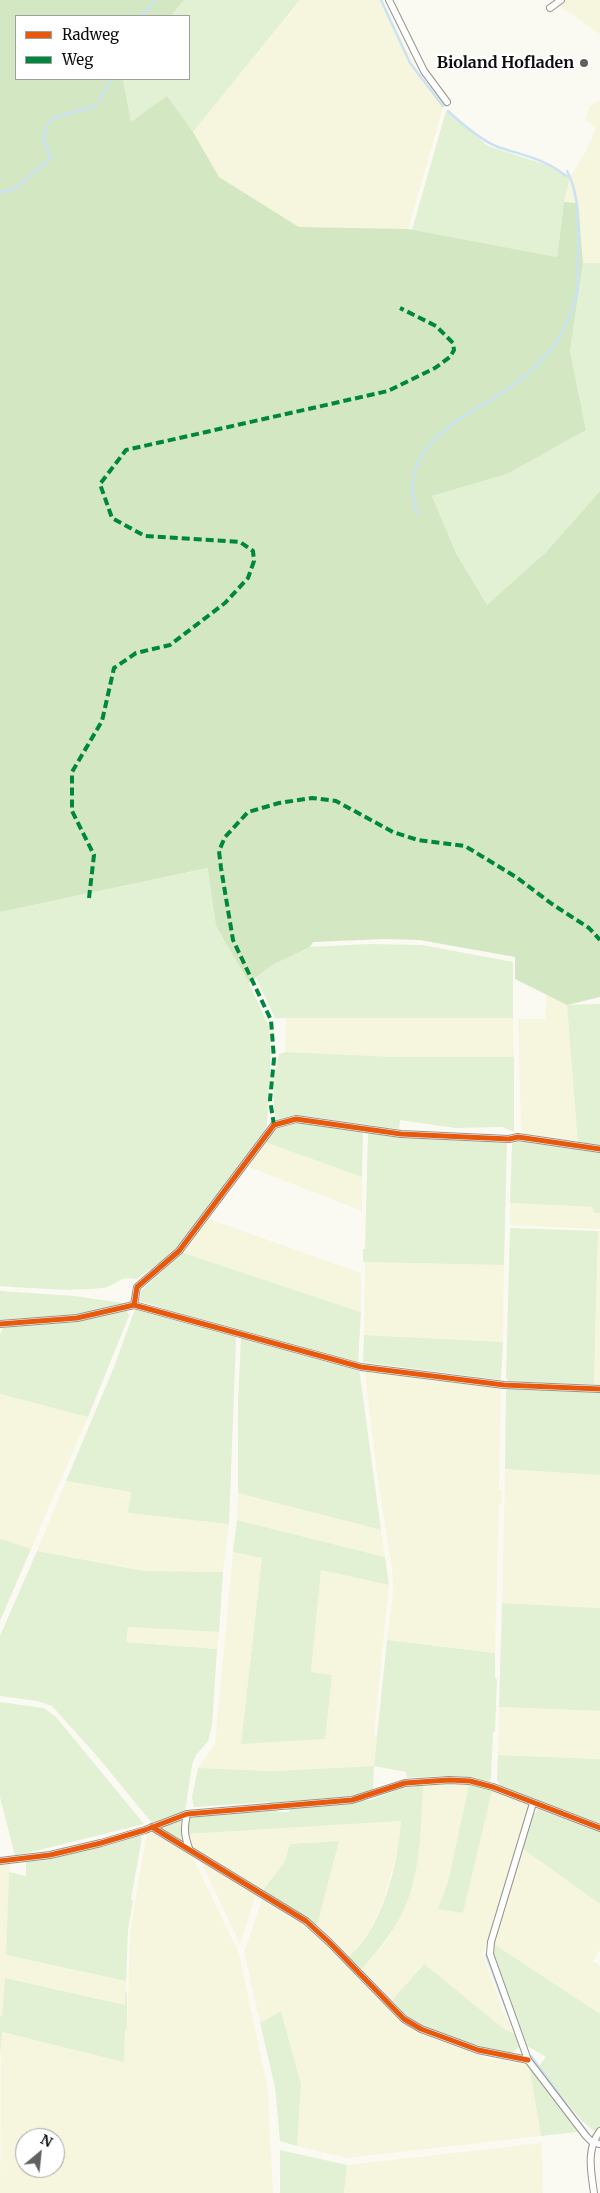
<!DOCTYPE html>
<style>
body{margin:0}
#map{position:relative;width:600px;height:2193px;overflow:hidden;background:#fafaf2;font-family:Merriweather,serif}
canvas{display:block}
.legend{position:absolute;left:15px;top:15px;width:175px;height:65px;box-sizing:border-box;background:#fff;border:1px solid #9f9f9f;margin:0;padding:6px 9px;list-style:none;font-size:15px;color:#0e0e0e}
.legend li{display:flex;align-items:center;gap:10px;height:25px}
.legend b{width:25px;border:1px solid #9f9f9f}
.north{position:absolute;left:15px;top:2128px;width:50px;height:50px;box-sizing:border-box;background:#fff;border:1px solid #9f9f9f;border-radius:50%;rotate:28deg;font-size:14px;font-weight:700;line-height:20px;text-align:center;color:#0e0e0e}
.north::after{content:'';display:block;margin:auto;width:18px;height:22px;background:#61615e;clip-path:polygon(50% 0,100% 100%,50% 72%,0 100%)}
</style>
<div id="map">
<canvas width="600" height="2193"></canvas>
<ul class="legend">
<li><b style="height:6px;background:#e8590c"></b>Radweg</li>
<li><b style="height:6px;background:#00873e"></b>Weg</li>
</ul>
<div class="north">N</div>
</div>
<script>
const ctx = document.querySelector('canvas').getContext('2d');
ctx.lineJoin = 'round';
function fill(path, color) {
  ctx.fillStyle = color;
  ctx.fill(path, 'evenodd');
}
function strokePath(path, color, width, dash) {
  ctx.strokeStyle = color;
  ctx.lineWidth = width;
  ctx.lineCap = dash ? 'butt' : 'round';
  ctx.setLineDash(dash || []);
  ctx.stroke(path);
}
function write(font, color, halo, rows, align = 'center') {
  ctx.font = font + ' Merriweather,serif';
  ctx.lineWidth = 5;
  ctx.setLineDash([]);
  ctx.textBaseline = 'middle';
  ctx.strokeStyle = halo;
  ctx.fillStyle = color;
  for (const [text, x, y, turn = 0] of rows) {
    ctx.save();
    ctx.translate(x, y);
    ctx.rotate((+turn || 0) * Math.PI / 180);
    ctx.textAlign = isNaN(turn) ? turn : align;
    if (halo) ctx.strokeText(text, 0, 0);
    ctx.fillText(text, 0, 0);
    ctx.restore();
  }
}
const farmland = new Path2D(`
 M301 0H382L421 78 443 108 408 229 299 227 219 177 193 132Z
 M562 0H600V34L556 4Z
 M600 100V263H583L578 203 564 202 570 177 587 149 596 127 585 120 590 106Z
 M546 994 567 1005 578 1142 524 1136 521 1130 518 1019H545Z
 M286 1017 513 1018 514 1057H396L285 1052Z
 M263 1141 362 1177V1211L244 1165Z
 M510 1203 593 1207 594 1213H600V1229L510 1225Z
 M209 1219 361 1273V1312L181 1252Z
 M598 1231H600V1389H594Z
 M365 1262 504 1265 503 1342 364 1335Z
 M367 1370 501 1388 499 1490 502 1491V1504H499L495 1653 387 1640 393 1590 392 1570 377 1474 365 1375Z
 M0 1394 88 1417 31 1549 0 1541Z
 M505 1469 600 1475V1608L502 1603Z
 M66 1481 131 1492 128 1513 229 1524 223 1572 144 1571 37 1551Z
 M238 1493 381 1530 385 1557 237 1520Z
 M233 1552 262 1558 241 1744 331 1675 311 1672 321 1570 389 1585 374 1735 377 1736 374 1766 269 1771 198 1768 215 1743Z
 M128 1627 219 1632 217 1649 126 1642Z
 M499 1707 600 1711V1759L498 1755Z
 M450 1782 470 1784 448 1882 439 1909 463 1913 492 1790 526 1803 528 1808 483 1955 502 2008 515 2034 504 2029 423 1964 392 2000 362 1969 388 1939 407 1902 416 1866 423 1785Z
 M401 1821 399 1845 384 1899 369 1932 349 1957 331 1937 317 1925 338 1841 290 1844 284 1863 262 1891 192 1847 187 1834Z
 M154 1830 189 1850 239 1953 268 2091 273 2193H0L1 2032 124 2061 125 2029H127L130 1932 147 1832ZM25 2138H55V2168H25Z
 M522 1848 600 1904V1950L593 1961 600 1965V2014L494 1944Z
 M198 1856 256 1894 240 1944Z
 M10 1860 6 1955 126 1981 125 2005 5 1978 2 2017H0V1861Z
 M262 1899 310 1930 405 2024 431 2037 487 2058 529 2065 541 2136 347 2158 297 2146 301 2084 281 2011 260 2023 244 1952Z
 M542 2143 543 2193H344L347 2165Z`);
const green = new Path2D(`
 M184 0H300L193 132 167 97 131 122 123 79H189V16H171Z
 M446 111 488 146 544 164 570 177 564 202 557 257 412 230Z
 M583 263H600V491L547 551 487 605 456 553 432 496 507 474 586 430 570 351Z
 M209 868 216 926 249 983 269 1027 271 1053 267 1125 262 1136 177 1250 137 1279C116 1275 118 1286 102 1288 68 1292 33 1288 0 1286V912Z
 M369 944 422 945 513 962V1018H275L256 978 272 965 310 947Z
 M600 1004V1149L578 1144 567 1005Z
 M285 1052 396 1057H514V1132L502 1127 455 1128 400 1120 399 1129 306 1116 276 1120C271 1098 274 1075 279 1054Z
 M298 1121 363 1132 362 1177 265 1142 274 1128Z
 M368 1133 507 1140 504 1265 363 1262V1249H365Z
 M517 1139 578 1145 600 1153V1213H594L593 1207 510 1203 512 1143Z
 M510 1228 598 1231 594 1384 509 1382 506 1378Z
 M181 1252 361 1312 358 1362 239 1332 139 1301 142 1290Z
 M0 1291 74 1296 123 1303 125 1306 75 1316 0 1321Z
 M135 1309 235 1337 236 1340 229 1524 128 1513 131 1492 66 1481 114 1367Z
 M127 1311 129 1316 88 1417 0 1394V1335L3 1327 77 1321Z
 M364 1335 503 1342 501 1380 363 1362Z
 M241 1338 359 1368 381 1530 238 1493V1401Z
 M509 1388 600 1391V1475L505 1469 506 1391Z
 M237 1520 385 1557 389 1585 321 1570 311 1672 332 1675 325 1739 241 1744 262 1558 233 1552Z
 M1 1539 31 1549 0 1621V1541Z
 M37 1551 144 1571 223 1572 219 1632 128 1627 126 1642 217 1649 212 1726 208 1741 196 1755 192 1765 185 1811 152 1823 97 1756 52 1706 37 1701 0 1696V1636Z
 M502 1603 600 1608V1711L499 1707Z
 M387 1640 495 1653V1678L497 1679 495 1732H493L491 1778 489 1782 440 1776 407 1778 406 1772 374 1766 373 1794 270 1807V1802L194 1807 192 1797 198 1768 270 1771 374 1766Z
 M0 1702 44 1708 56 1717 144 1824 15 1856 0 1797Z
 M498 1755 600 1759V1824L501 1787 497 1780Z
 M470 1781 493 1787 463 1913 438 1909 448 1882Z
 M423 1785C421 1823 421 1866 407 1902 397 1928 380 1948 362 1969L349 1957C356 1949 364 1941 369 1932 389 1900 398 1858 401 1821L187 1834 190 1816 275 1809 278 1812H289L290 1808 370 1800 403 1788Z
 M538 1809 600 1831V1904L522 1848 532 1817Z
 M181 1819 182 1842 157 1828Z
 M138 1834 142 1837 131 1899 133 1900 128 1930 126 1981 6 1955 9 1872 26 1876V1861Z
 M339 1841 317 1925 262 1891 284 1863 290 1844Z
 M494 1944 600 2014V2126L595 2132 580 2119 539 2066 546 2057 527 2046 493 1956Z
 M424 1964 504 2029 515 2034 519 2047 512 2053C481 2046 432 2037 408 2017 402 2012 397 2005 392 2000Z
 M5 1978 125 2005V1992L127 1993V2030L125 2029 124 2062 2 2032 0 2056V2017L2 2016Z
 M281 2011 301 2084 297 2146 280 2141 275 2087 260 2023Z
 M529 2065 578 2132 541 2136Z
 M280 2150 347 2165 344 2193H280Z`);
const forest = new Path2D(`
 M0 0H184L171 16H16V79H123L131 122 167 96 193 132 219 177 299 227 408 229 557 257 564 202 578 203 583 263 570 351 586 430 507 474 432 496 456 553 487 605 547 551 600 491V997L567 1005 515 979V957L420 940 384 939 313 942 310 947 272 965 249 983 216 926 208 868 0 912Z`);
const stream = new Path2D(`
 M381 0 410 63 443 106
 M141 16 156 0
 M99 101 111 79
 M448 111C462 124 480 140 498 147 522 155 546 159 566 176
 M567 171C585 204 577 259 577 297
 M0 192C17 191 23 181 35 171 40 166 46 164 51 157L43 140 48 124 53 118 96 106
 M417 515C415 506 412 496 412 488 415 432 476 413 515 384 543 363 568 334 575 298
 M486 1955 512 2024
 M531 2056 589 2135`);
const minor = new Path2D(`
 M389 0 424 71 447 102
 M550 8 561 0
 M134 1305 137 1287 179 1251 274 1125 296 1119 401 1134 509 1139 518 1137 600 1149
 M0 1324 77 1318 134 1305 361 1367 504 1385 600 1389
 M533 1803 491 1942 490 1954 528 2060 586 2136 592 2142 600 2144
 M187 1814C184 1827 184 1835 189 1848
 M152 1827 306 1921 329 1942 404 2019 421 2029 478 2050 528 2060
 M0 1861 50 1855 101 1843 145 1830 187 1814 352 1800 405 1783 449 1780 470 1781 493 1787 600 1828
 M594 2193C591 2171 586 2149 600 2131`);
const quiet = new Path2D(`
 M89 898 94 855 72 811V772L102 721 114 668 136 653 170 645 225 603 248 578 254 561 253 551 240 542 145 536 112 518 100 484 126 450 388 391 435 368 450 357 454 350 453 343 436 326 400 308
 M274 1125 270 1100 274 1059 271 1020 233 940 221 868 219 851 225 837 248 812 279 803 312 798 336 801 393 832 418 840 465 846 516 877 552 904 589 928 600 940`);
const cycleway = new Path2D(`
 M134 1305 137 1287 179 1251 274 1125 296 1119 401 1134 509 1139 518 1137 600 1149
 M0 1324 77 1318 134 1305 361 1367 504 1385 600 1389
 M152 1827 306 1921 329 1942 404 2019 421 2029 478 2050 528 2060
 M0 1861 50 1855 101 1843 145 1830 187 1814 352 1800 405 1783 449 1780 470 1781 493 1787 600 1828`);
const markers = [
 [584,63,5,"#61615e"]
];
const poiNames = [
 ["Bioland Hofladen",574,63]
];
fill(farmland, '#f6f6df');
fill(green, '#e2f0d3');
fill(forest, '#d2e7c2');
strokePath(stream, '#cae2f3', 2.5);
strokePath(minor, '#949491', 8);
strokePath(minor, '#fefefd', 6);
strokePath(quiet, '#00873e', 4, [8, 4]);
strokePath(cycleway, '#e8590c', 5);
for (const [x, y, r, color] of markers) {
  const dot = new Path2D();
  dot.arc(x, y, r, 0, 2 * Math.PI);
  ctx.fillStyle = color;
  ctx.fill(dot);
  strokePath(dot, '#fff', 2);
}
write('bold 16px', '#0e0e0e', '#fff', poiNames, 'right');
</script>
